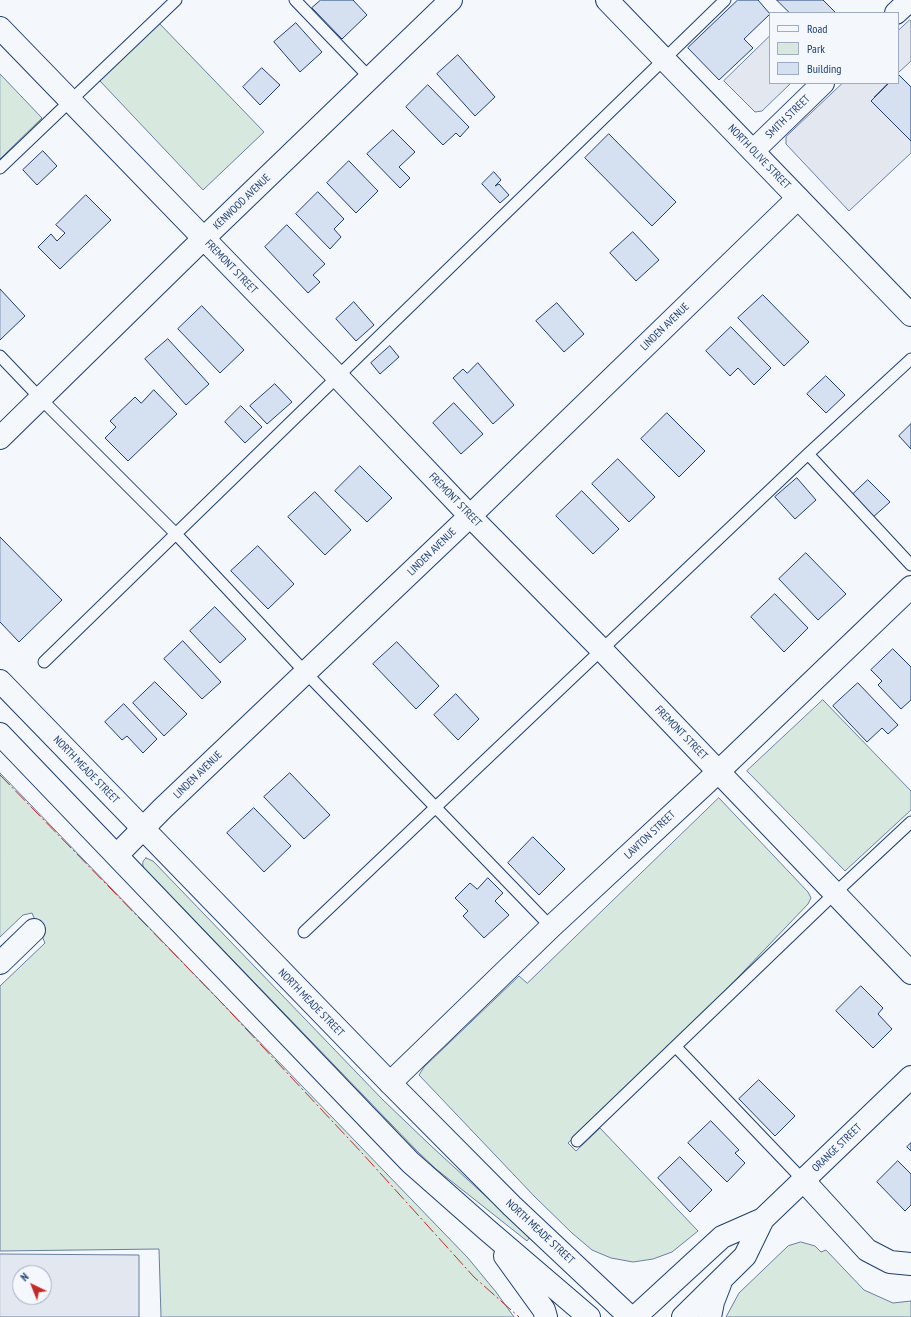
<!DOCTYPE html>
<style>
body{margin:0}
#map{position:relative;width:911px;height:1317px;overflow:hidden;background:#f4f7fb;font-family:"PT Sans Narrow",sans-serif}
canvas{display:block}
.legend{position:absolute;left:769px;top:12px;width:130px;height:72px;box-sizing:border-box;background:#f4f7fb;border:1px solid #9eadc5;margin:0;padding:5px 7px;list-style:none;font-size:12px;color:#1d3f73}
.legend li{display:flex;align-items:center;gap:8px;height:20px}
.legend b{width:20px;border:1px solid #9eadc5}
.north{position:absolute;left:12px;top:1265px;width:40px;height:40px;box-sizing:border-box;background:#f4f7fb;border:1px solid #9eadc5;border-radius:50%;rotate:317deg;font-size:11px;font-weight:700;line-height:16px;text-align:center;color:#1d3f73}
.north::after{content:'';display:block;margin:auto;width:14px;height:18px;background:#c62828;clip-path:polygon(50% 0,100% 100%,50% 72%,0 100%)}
</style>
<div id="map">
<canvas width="911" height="1317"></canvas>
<ul class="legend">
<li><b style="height:5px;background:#f4f7fb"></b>Road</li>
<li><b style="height:11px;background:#d7e8df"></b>Park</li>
<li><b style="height:11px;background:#d5e0f0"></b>Building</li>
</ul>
<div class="north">N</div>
</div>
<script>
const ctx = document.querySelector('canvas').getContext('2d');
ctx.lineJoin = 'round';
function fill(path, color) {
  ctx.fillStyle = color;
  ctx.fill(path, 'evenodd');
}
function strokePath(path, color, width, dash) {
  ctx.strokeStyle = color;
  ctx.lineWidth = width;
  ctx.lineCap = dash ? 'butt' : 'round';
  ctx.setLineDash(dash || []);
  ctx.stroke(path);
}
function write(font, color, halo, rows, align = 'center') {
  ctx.font = font + ' "PT Sans Narrow",sans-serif';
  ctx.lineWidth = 3;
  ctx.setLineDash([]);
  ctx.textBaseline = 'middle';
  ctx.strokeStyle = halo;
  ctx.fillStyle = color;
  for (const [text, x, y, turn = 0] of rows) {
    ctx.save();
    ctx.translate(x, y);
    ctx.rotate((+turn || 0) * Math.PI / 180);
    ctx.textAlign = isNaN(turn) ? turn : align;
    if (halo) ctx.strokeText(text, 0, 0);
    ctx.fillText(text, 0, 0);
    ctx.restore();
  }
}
const green = new Path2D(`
 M159 23 264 132 203 190 100 81Z
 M0 74 42 118 0 159Z
 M823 700 911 791V810L845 871 747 771Z
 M0 773 468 1258 496 1292 514 1317H161L159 1249 0 1251V986L45 943 32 913 23 915 0 937Z
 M719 798 808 892 811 898 808 904 724 992 568 1143 576 1151 600 1128 698 1231 672 1252 653 1259 633 1262 611 1258 592 1250 572 1233 535 1197 419 1075 424 1067 519 976 527 983Z
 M146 858 153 861 383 1100 429 1144 530 1237 527 1241 436 1169 418 1152 144 868C142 864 142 861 146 858Z
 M801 1242 815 1246 821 1252 826 1250 864 1290 893 1303 911 1301V1317H726L739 1293 788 1246Z`);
const parking = new Path2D(`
 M910 20 911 21V61L898 73V31Z
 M770 36V83H791L762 111 755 112 724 81Z
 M843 83H888L874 97 911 137V153L849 211 786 144V137Z
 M0 1254 139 1255V1317H0ZM20 1273H44V1297H20Z`);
const building = new Path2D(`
 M321 0H353L367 15 342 39 312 8Z
 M738 0H758L770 14 744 39 753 48 719 80 688 48Z
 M777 0H823L836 13H790Z
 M296 23 322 52 300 72 274 42Z
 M458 55 495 97 475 116 437 74Z
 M262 68 280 85 260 105 243 87Z
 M898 74 911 87V141L871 101 889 83H898Z
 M428 85 469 127 460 137 456 133 443 145 406 107Z
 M393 130 415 152 399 167 410 178 400 188 367 154Z
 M609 134 676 202 652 226 585 158Z
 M43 151 57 166 37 185 23 170Z
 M349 161 378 191 356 213 327 183Z
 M494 172 501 180 495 186 499 184 509 195 500 203 482 184Z
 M318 192 344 219 334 229 341 237 330 249 296 214Z
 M86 195 111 220 60 269 38 247 51 234 57 241 65 233 56 225Z
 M287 225 325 264 313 275 320 282 308 293 265 247Z
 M633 232 659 260 636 281 610 253Z
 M0 289 25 316 0 340Z
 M763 295 809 342 784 366 738 318Z
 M354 302 374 325 356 341 336 319Z
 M557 303 584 334 564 352 536 321Z
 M202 306 244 350 220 373 178 329Z
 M731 327 771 368 754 385 738 368 730 376 706 351Z
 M168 339 209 384 186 405 145 359Z
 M390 346 399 357 380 374 371 363Z
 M478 363 514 405 493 424 453 378 463 369 467 373Z
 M826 376 845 395 826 413 807 394Z
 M275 384 292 402 267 424 250 406Z
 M154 390 177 414 128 461 105 438 116 427 110 421 135 397 141 403Z
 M454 403 483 434 461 454 433 423Z
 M241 406 262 427 245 443 225 422Z
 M667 413 705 451 679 477 641 439Z
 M911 424V449L899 436Z
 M618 459 655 497 629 522 592 484Z
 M360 466 392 498 367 522 335 491Z
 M797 478 816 500 795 519 775 497Z
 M868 480 890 502 872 518 851 496Z
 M582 491 619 529 593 554 556 516Z
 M315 492 351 530 325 555 288 517Z
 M0 537 62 600 19 642 0 622Z
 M258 546 294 584 268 609 231 571Z
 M806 553 846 594 818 620 779 579Z
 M775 594 808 628 784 652 751 617Z
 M215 607 246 639 220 663 190 631Z
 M183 641 221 682 202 699 164 659Z
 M397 642 439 686 416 709 373 664Z
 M893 649 911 667V700L901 709 878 685 882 681 871 670Z
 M155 682 187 714 164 736 133 703Z
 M858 683 898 725 888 734 882 728 867 742 833 706Z
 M456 694 479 719 458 740 434 715Z
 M124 704 157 739 143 753 127 736 122 740 105 722Z
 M290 773 330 815 304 839 264 797Z
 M254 808 291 846 264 872 227 833Z
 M533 837 565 869 539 895 508 863Z
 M488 878 503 893 495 901 509 915 484 938 463 916 468 911 455 898 470 883 477 889Z
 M861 986 883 1008 878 1014 892 1029 873 1048 836 1011Z
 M759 1080 795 1116 775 1136 739 1099Z
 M711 1121 739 1150 735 1153 745 1163 727 1182 688 1143Z
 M911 1143V1151L907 1147Z
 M680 1157 712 1190 690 1212 658 1178Z
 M898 1161 911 1174V1205L905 1211 877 1182Z`);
const service = new Path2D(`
 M295 0 370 78
 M0 168 176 0
 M0 356 41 399 176 534 305 672 551 927
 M808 454 911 565
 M44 662 725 0
 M304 932 808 454 911 359
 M676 1047 803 1180
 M577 1141 835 893 911 822`);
const minor = new Path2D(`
 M896 13 910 0
 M0 28 338 377 470 516 602 650 911 973
 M753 151 823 83
 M0 438 203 239 451 0
 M117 855 163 808 470 516 798 198
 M0 963 34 930
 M390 1083 551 927 718 772 911 587
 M803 1180 867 1250 890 1262 911 1264`);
const tertiary = new Path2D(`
 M607 0 911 315
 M0 681 390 1083 512 1206 630 1317
 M0 734 410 1162 486 1229 589 1317
 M505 1256 544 1310 546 1317
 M635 1317 722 1237 763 1219 911 1077
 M683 1317 745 1256 763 1219
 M710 1317 713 1302 720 1284`);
const power = new Path2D(`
 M0 775 219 1000 362 1153 474 1277 519 1317`);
const streetNames = [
 ["SMITH STREET",788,117,-44],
 ["NORTH OLIVE STREET",759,157,46],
 ["KENWOOD AVENUE",242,202,-44],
 ["FREMONT STREET",231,267,46],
 ["LINDEN AVENUE",665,327,-44],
 ["FREMONT STREET",455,500,46],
 ["LINDEN AVENUE",432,552,-44],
 ["FREMONT STREET",681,733,46],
 ["NORTH MEADE STREET",86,770,46],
 ["LINDEN AVENUE",198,775,-44],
 ["LAWTON STREET",650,835,-43],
 ["NORTH MEADE STREET",311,1003,46],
 ["ORANGE STREET",837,1148,-44],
 ["NORTH MEADE STREET",540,1232,43]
];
fill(green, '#d7e8df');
strokePath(green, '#687fa3', 1);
fill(parking, '#e3e8f0');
strokePath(parking, '#687fa3', 1);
fill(building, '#d5e0f0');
strokePath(building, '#1d3f73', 1);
strokePath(service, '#1d3f73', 13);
strokePath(minor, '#1d3f73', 24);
strokePath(tertiary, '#1d3f73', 24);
strokePath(service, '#f4f7fb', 11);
strokePath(minor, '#f4f7fb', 22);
strokePath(tertiary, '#f4f7fb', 22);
strokePath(power, '#c62828', 1, [14, 3, 2, 3]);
write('11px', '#1d3f73', '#f4f7fb', streetNames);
</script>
